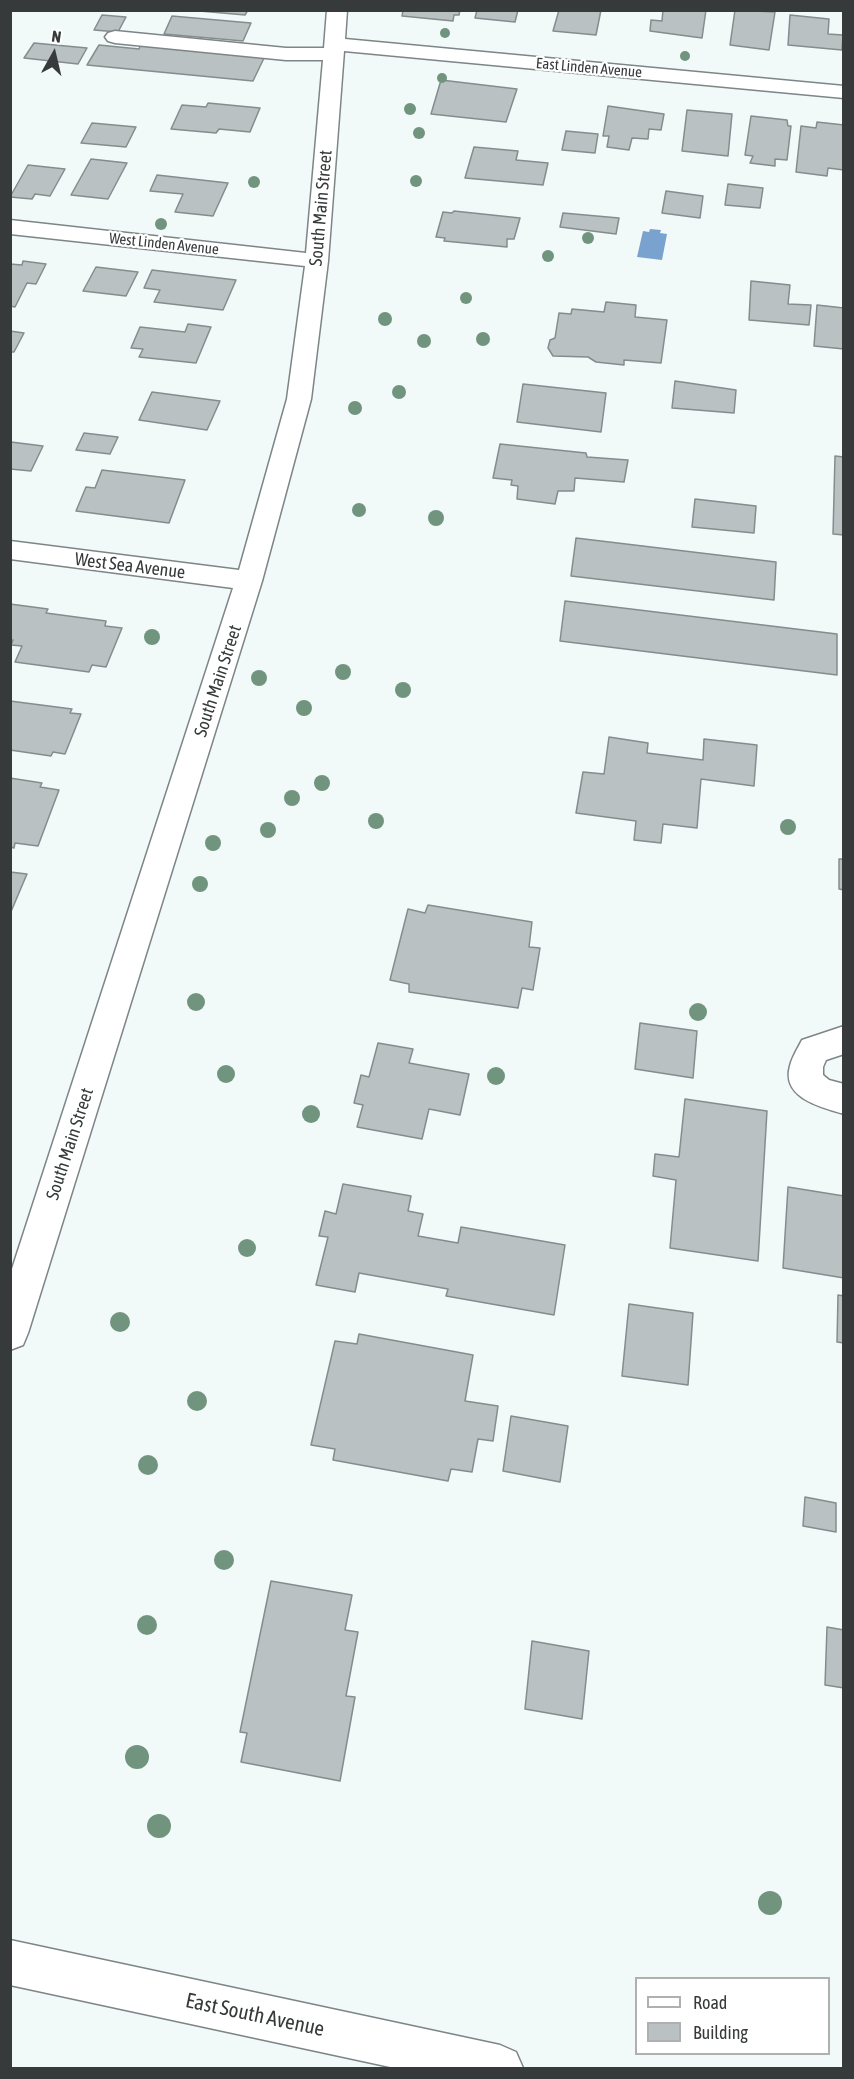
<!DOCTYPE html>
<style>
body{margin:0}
#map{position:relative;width:854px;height:2079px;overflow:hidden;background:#f1f9f9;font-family:"Asap Condensed",sans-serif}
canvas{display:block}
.frame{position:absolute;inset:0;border:12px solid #373a3a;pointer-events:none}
.legend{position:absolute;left:635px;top:1977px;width:195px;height:78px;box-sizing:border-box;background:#fff;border:2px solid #afb0b0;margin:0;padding:8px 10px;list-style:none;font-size:18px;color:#373a3a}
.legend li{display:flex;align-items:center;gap:12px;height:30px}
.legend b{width:30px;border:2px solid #afb0b0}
.north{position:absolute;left:24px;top:24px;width:60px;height:60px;-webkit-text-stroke:4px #fff;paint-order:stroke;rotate:8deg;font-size:16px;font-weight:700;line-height:24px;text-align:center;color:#373a3a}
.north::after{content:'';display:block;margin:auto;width:21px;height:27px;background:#373a3a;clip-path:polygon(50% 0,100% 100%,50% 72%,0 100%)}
</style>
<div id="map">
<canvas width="854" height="2079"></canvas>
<div class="frame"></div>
<ul class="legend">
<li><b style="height:8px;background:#fff"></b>Road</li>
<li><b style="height:16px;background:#bac1c3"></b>Building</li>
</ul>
<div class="north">N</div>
</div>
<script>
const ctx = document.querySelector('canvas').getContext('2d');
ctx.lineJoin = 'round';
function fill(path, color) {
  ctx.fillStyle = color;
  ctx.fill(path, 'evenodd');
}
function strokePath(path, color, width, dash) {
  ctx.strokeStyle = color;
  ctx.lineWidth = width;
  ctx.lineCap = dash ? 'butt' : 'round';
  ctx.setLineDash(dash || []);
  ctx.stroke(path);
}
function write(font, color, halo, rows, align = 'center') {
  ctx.font = font + ' "Asap Condensed",sans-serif';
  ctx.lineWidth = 4.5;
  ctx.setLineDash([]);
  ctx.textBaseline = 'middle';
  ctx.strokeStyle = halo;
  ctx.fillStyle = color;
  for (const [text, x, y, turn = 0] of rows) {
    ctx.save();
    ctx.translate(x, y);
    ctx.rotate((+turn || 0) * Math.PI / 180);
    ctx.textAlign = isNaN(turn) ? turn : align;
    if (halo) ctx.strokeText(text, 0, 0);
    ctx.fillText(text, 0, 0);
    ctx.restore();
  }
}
const water = new Path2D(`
 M650 229 661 230 660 233 667 234 662 260 637 257 643 231 649 232Z`);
const building = new Path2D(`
 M188 10H248L245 15Z
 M460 10 459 15H454L453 21 402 16 403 10Z
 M477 10H518L515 22 475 18Z
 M559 10H601L596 35 553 31Z
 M663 10H706L702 38 650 31 651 20 662 21Z
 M735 10 775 12 769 50 730 45Z
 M102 15 126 17 118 32 94 30Z
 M790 15 829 19 828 34 843 35 842 50 788 45Z
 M172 16 251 23 243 41 164 34Z
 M34 43 87 48 78 64 24 58Z
 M141 44 265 56 253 81 87 65 99 45 139 49Z
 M441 80 517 89 506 122 431 114Z
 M208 103 260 108 250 132 219 129 216 133 171 129 182 105 206 107Z
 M608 106 664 114 661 130 649 129 648 139 632 138 629 150 607 147 609 136H603Z
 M687 110 732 114 728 156 682 151Z
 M751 116 787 120 788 126H791L787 160 775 159V166L750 163 753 156 745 155Z
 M817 122 844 125V170L828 168 827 176 796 172 801 126 816 128Z
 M92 123 136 127 126 147 81 143Z
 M566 131 598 134 595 153 562 150Z
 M474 147 518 151 516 160 548 163 543 185 465 178Z
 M91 159 127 163 108 199 71 195Z
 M28 165 65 169 50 196 35 194 32 199 10 197Z
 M157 175 228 183 213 216 175 212 183 194 150 191Z
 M728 184 763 188 760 208 725 205Z
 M666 191 703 196 700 218 662 213Z
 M454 211 520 218 514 239H507V247L444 241 445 238 436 237 443 212 452 213Z
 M563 213 619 218 616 234 560 227Z
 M23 261 46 264 36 284 27 283 15 307 10 306V264L22 265Z
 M96 267 138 272 126 296 83 291Z
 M152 270 236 280 223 310 154 302 160 290 144 288Z
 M751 281 790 285 788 304 811 305 809 325 749 320Z
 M606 302 636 305 635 317 667 320 661 363 624 360V365L596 362 588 357 553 356 548 348 550 340 555 338 559 313 571 314 572 309 604 312Z
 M817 305 844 308V349L814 346Z
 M188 324 211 327 196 363 139 357 143 349 131 348 140 327 185 332Z
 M10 331 24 333 14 352H10Z
 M675 381 736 390 734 413 672 408Z
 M523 384 606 393 601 432 517 422Z
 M152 392 220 401 207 430 139 420Z
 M84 433 118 437 110 454 76 450Z
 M11 442 43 446 31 471 10 469Z
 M500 444 586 453 587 457 628 460 624 482 575 478 574 491H558L555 504 517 499 518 486 511 485 512 480 493 478Z
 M835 456 844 457V535L833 534Z
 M102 470 185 480 169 523 76 511 86 487 95 488Z
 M695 499 756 506 754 533 692 527Z
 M576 538 776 562 774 600 571 576Z
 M565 601 837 634V675L560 641Z
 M10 604 48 609 46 613 106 621 105 626 122 628 106 667 92 665 89 672 15 662 22 646 11 645 13 640H10Z
 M10 701 72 709 70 713 81 714 65 754 53 752 51 756 10 750Z
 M609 737 648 743 647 753 703 760 704 739 757 745 754 786 701 779 697 828 663 824 661 843 634 840 636 821 576 813 583 772 604 774Z
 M10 778 42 783 40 787 59 790 38 846 15 843 14 848 10 847Z
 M839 859H844V890L839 889Z
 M10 872 27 874 10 914Z
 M428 905 532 922 529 947 540 948 533 990 522 988 518 1008 409 992V984L390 980 408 909 425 913Z
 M640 1023 697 1031 693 1078 635 1069Z
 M378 1043 413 1049 409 1063 469 1074 460 1115 429 1109 422 1139 357 1127 363 1105 354 1103 361 1075 369 1077Z
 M685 1099 767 1111 758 1261 670 1248 676 1180 653 1176 655 1154 679 1157Z
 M343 1184 411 1196 408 1211 423 1214 418 1236 458 1243 461 1227 565 1245 554 1315 446 1296 448 1289 359 1273 355 1292 316 1285 328 1237 319 1236 325 1211 336 1214Z
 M788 1187 844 1196V1278L783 1268Z
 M838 1295 844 1296V1343L837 1342Z
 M629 1304 693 1313 688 1385 622 1376Z
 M359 1334 473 1355 465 1401 498 1406 493 1441 478 1439 472 1472 451 1469 448 1481 333 1460 335 1449 311 1445 335 1341 357 1344Z
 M511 1416 568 1426 560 1482 503 1471Z
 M805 1497 836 1503V1532L803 1526Z
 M271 1581 352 1595 345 1630 358 1632 346 1696 355 1697 340 1781 241 1762 247 1733 240 1732Z
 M827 1627 844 1630V1688L825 1685Z
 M532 1641 589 1651 582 1719 525 1709Z`);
const minor = new Path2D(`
 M327 10H347L345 39 844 86V98L344 51 328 261 311 399 262 581 28 1333 23 1345 10 1350V1275L233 588 10 559V541L239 570 287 399 305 266 10 234V220L306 253 323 60H286L115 43 108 41 105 37 108 33 115 31 286 48H324Z
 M844 1026V1054L826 1060 823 1067V1075L829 1080 844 1084V1114C821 1107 781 1098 790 1066 792 1057 798 1048 802 1040Z
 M10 1940 500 2045 516 2052 523 2068H395L10 1985Z`);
const trees = [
 [445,33,5],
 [685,56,5],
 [442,78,5],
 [410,109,6],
 [419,133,6],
 [416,181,6],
 [254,182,6],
 [161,224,6],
 [588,238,6],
 [548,256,6],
 [466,298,6],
 [385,319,7],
 [483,339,7],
 [424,341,7],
 [399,392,7],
 [355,408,7],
 [359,510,7],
 [436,518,8],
 [152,637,8],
 [343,672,8],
 [259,678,8],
 [403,690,8],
 [304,708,8],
 [322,783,8],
 [292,798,8],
 [376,821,8],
 [788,827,8],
 [268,830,8],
 [213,843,8],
 [200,884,8],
 [196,1002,9],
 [698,1012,9],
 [226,1074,9],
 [496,1076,9],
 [311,1114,9],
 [247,1248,9],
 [120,1322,10],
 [197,1401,10],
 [148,1465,10],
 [224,1560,10],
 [147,1625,10],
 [137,1757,12],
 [159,1826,12],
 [770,1903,12]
];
const farStreetnames = [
 ["East Linden Avenue",589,68,5],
 ["West Linden Avenue",164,244,6]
];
const streetNames = [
 ["South Main Street",321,208,-85],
 ["West Sea Avenue",130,566,7],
 ["South Main Street",218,681,-72],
 ["South Main Street",70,1144,-72]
];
const nearStreetnames = [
 ["East South Avenue",255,2015,12]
];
fill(water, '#79a2cf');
fill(building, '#bac1c3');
strokePath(building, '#858c8e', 1.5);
strokePath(minor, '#7e8586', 3);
fill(minor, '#fff');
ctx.fillStyle = '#71947e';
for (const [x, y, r] of trees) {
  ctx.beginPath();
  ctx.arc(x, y, r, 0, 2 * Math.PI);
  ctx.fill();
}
write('15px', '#373a3a', '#fff', farStreetnames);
write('18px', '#373a3a', '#fff', streetNames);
write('21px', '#373a3a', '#fff', nearStreetnames);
</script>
